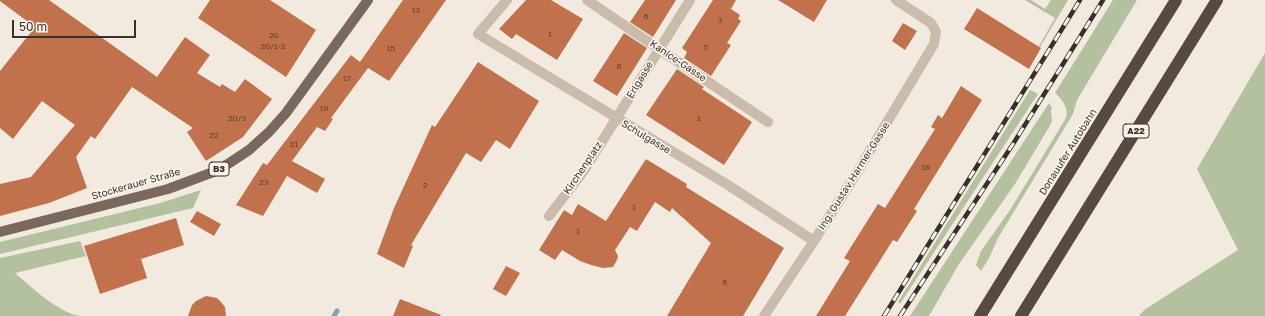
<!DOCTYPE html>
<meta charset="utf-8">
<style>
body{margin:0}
#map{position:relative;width:1265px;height:316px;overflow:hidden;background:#f2eade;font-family:"Golos Text",sans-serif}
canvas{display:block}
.scale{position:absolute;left:12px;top:20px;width:124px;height:18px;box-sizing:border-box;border:2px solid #382f2a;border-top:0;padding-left:5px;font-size:12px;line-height:14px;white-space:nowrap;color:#382f2a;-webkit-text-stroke:3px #f9f4eb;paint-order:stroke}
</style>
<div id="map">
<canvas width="1265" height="316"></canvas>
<div class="scale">50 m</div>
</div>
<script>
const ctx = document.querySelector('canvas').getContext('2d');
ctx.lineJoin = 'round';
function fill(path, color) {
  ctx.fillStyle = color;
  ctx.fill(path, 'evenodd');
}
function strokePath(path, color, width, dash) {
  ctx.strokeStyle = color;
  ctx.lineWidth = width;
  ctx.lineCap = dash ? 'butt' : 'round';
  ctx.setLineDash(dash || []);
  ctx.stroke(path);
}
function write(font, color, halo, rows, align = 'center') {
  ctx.font = font + ' "Golos Text",sans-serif';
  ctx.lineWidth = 3.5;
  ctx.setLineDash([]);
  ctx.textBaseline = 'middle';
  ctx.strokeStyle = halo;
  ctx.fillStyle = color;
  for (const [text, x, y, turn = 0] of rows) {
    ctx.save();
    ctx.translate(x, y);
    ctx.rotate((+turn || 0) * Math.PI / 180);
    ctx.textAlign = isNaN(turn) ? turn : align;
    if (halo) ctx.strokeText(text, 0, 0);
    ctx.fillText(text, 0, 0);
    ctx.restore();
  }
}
const green = new Path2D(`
 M1025 0H1031L1045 9 1051 0H1068L1040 47 1039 46 1055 18Z
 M1113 0H1137L1077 100 1073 114 998 238 989 258 981 271 976 265 981 251 1010 210 1066 118C1069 108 1062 99 1055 93Z
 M1265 53V316H1139L1144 310 1238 250 1197 169Z
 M1030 90 1038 94 900 304 898 302Z
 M1049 103 1052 108 1051 111 1052 122 1036 149 1015 184 959 264 929 316H910Z
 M201 190 193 208 0 254V242L160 203Z
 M80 241 86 256 15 273C31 287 60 314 81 316H0V258Z`);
const stream = new Path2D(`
 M334 316 337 311`);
const building = new Path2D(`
 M0 0H49L157 77 185 37 210 55 197 73 220 87 222 84 235 92 245 79 272 99 243 137 206 161 187 132 193 128 132 87 95 139 91 136 76 157 87 188 49 203 0 216V184L31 177 75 125 42 101 13 139 0 128V71L35 27 0 1Z
 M210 0H270L316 30 286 77 198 18Z
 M403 0H446L389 81 368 68 331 118 333 119 325 131 317 127 292 161 325 179 317 193 287 176 263 216 236 205 263 163 267 165 351 55 360 62Z
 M526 0H551L583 19 557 60 516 34 512 39 499 29Z
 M645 0H676L653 37 630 22Z
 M713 0H736L731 9 740 15 738 19 741 21 727 43 731 45 711 76 684 58 687 52 682 48Z
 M778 0H827L814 22Z
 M977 8 1041 48 1029 69 964 29Z
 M903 23 917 31 905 50 892 41Z
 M624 33 647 48 617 96 593 81Z
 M478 62 539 101 510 149 496 140 481 162 466 153 411 245 413 246 404 268 377 254 394 208 432 125 435 127Z
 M677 69 704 87 702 89 752 122 724 165 646 115Z
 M961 86 982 100 914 209 917 211 897 242 893 240 845 316H816L850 261 844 258 878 204 885 208 935 129 931 127 938 115 942 118Z
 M646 159 687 184 686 187 784 248 743 316H667L711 243 672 208 670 212 655 202 637 231 630 227 615 250 618 256 617 260 613 267 603 268 591 265 580 261 562 250 555 260 539 250 564 210 572 215 578 204 606 221Z
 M197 211 221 224 214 236 190 222Z
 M176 218 184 245 141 259 147 278 100 294 84 246Z
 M506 266 520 273 506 296 493 289Z
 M206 296 217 298 221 302 225 307 226 316H188L192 305 196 301Z
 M400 299 441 315 440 316H393Z`);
const minor = new Path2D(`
 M507 0 478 34 728 185 814 241
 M587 0 659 49 768 122
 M549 216 583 172 690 0
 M764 316 814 241 856 174 934 44 936 32 931 23 896 0`);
const major = new Path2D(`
 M0 232 168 189 216 171 231 162 249 150 269 132 286 113 368 0`);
const highway = new Path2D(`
 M980 316 1176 0
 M1021 316 1217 0`);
const rail = new Path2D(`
 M884 316 1080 0
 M900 316 1013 144 1103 0`);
const numberNames = [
 ["13",416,10],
 ["6",646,16],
 ["3",720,20],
 ["1",550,34],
 ["20",274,35],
 ["20/1-2",273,46],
 ["5",706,47],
 ["15",391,48],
 ["8",619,66],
 ["17",347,78],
 ["19",324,108],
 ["20/3",237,118],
 ["1",699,118],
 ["22",214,135],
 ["21",294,144],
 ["16",926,167],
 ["23",264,182],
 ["2",425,185],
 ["1",634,207],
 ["1",578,231],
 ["6",725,282]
];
const shields = [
 [1136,131,26],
 [219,169,20]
];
const shieldNames = [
 ["A22",1136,131],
 ["B3",219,169]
];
const streetNames = [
 ["Kanice-Gasse",678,61,34],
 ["Erlgasse",640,80,-59],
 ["Schulgasse",646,137,31],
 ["Donauufer Autobahn",1068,152,-58],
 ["Kirchenplatz",583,168,-56],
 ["Ing. Gustav Harmer-Gasse",854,176,-58],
 ["Stockerauer Straße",136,184,-16]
];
fill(green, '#b3c19f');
strokePath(stream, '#7ea8ae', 5);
fill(building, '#c1724d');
strokePath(minor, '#cabbab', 10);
strokePath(major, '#79685b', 10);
strokePath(highway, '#584a41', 12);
strokePath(rail, '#382f2a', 4.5);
strokePath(rail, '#f9f4eb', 3, [9]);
write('8px', '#5a4033', null, numberNames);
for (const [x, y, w] of shields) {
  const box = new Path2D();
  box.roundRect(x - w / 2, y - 7, w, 14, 3);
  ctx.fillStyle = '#f9f4eb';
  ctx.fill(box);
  strokePath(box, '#382f2a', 1);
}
write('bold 9px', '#382f2a', null, shieldNames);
write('10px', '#382f2a', '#f9f4eb', streetNames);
</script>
